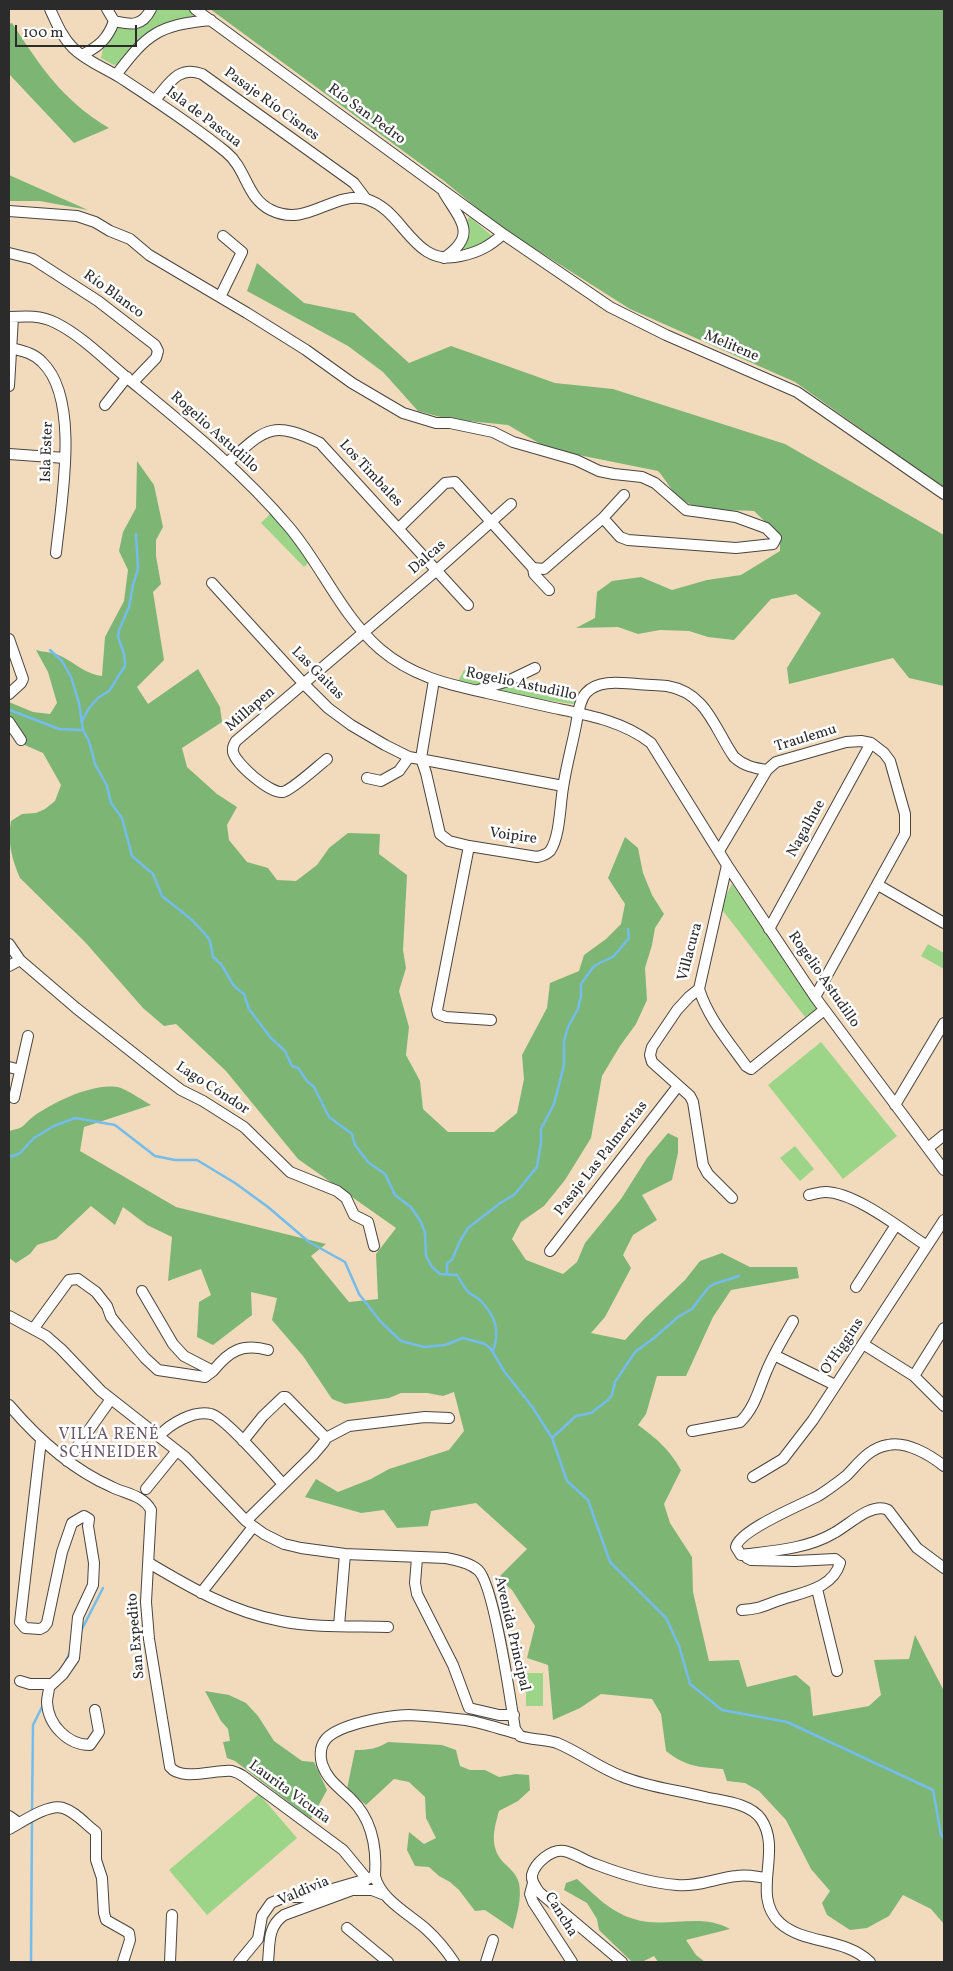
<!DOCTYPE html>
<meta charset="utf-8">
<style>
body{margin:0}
#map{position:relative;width:953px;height:1971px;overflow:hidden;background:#f2dbbc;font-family:Vollkorn,serif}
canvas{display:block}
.frame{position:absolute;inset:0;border:10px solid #2b2b2b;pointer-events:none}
.scale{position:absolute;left:15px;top:25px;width:122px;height:22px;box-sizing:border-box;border:2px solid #2b2b2b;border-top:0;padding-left:6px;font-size:15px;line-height:18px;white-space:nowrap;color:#2b2b2b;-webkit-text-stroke:4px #fff;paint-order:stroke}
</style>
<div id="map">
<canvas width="953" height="1971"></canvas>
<div class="frame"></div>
<div class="scale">100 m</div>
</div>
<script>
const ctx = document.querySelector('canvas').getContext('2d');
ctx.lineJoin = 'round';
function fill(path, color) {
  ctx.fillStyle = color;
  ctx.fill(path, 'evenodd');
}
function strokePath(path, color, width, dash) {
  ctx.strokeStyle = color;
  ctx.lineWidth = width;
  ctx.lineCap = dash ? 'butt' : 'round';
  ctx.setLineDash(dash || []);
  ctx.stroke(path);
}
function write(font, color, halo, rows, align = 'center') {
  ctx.font = font + ' Vollkorn,serif';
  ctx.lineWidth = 5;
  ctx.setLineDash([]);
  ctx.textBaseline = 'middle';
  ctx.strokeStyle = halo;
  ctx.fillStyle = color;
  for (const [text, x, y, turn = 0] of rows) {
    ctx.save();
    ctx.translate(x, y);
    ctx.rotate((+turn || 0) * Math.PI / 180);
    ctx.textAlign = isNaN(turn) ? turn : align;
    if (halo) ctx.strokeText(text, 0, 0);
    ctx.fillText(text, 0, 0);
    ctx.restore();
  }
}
const green = new Path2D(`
 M155 9H188L196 14 192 20 162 25 134 44 123 64 114 65 101 58 103 49 117 27 131 29Z
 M470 217 492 236C484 246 474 251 462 249L470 235 467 220Z
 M271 513 312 559 304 567 261 523Z
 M464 670 582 693 579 705 519 696 458 681Z
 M732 884 819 1008 805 1017 720 907Z
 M928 944 944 953V969L921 956Z
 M821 1042 897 1136 843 1179 768 1085Z
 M795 1146 814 1169 800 1181 780 1158Z
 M526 1673H543V1706H526Z
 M259 1794 297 1838 207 1915 169 1870Z`);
const forest = new Path2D(`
 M210 9H944V488L795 382 630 309 499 226 444 181Z
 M12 23C41 67 62 100 109 128L74 143 9 74V24Z
 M9 175 88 210 40 201H9Z
 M257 263 304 303 354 313 409 363 451 346 555 383 613 389 785 444 944 535V686L909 678 893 658 789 684 787 668 821 613 796 594 771 599 734 640 708 637 689 631 660 630 638 634 618 627 576 628 595 618 597 592 612 581 641 577 672 590 707 580 741 575 780 551V536L754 511C730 510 697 514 677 496 670 489 665 478 658 471L549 449 508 425 448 419 418 411 383 372 348 346 247 291Z
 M137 461 154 485 163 527 156 540V556L161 584 153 592 164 660 137 687 148 704 198 669 220 707 222 722 182 748 187 767 217 794 237 807 227 825 229 840 247 862 268 868 277 880 296 881 317 865 329 848 348 833 380 834 379 854 407 875 403 950 406 968 399 991 409 1027 406 1055 420 1081 423 1109 448 1132H494L517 1113 524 1079 522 1055 547 1008 550 983 579 971 584 955 606 939 621 924 625 904 608 878 625 837 638 848 643 873 652 895 664 914 655 928 652 945 645 968 647 1000 636 1024 620 1046 602 1076 591 1138 565 1180 544 1206 521 1222 512 1239 526 1260 563 1274 577 1262 585 1243 621 1199 647 1158 668 1133 678 1138V1153L672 1180 642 1195 657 1220 633 1235 623 1255 631 1268 605 1317 591 1333 625 1340 645 1318 685 1280 700 1261 722 1253 750 1267H797L799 1278 731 1290 713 1317 686 1376H657L646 1414 638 1425C657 1439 669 1449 681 1470L664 1504 670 1523 692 1557 693 1592 709 1661 739 1660 747 1687 796 1675 810 1687 813 1716 869 1706 881 1695 874 1660 909 1659 915 1635 944 1691V1924L931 1909 903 1895 889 1916 867 1928 850 1930 827 1915 822 1903 830 1891 811 1869 786 1820 759 1791 745 1783 727 1781 723 1769C699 1767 686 1767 666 1751L661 1714 652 1699 601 1694 580 1708 553 1720 548 1665 527 1658 535 1626 512 1590 498 1578 527 1549 476 1503 431 1511 428 1526 397 1528 384 1510 361 1513 305 1497 316 1479 338 1492 371 1479 389 1469 449 1450 464 1431 454 1392 443 1396 427 1393H401L389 1398 345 1404 332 1399 303 1356 272 1320 277 1298 251 1292 252 1315 213 1345 197 1337 199 1302 211 1295 201 1269 168 1281 172 1237 147 1225 123 1207 115 1225 91 1206 56 1239 37 1245 30 1254 16 1263 9 1258V1131C27 1127 21 1126 34 1116 54 1102 96 1081 121 1088 131 1092 142 1100 151 1105L84 1127 80 1151 176 1207 326 1244 311 1256 349 1302 378 1299 376 1254 396 1228 298 1159 226 1071 176 1024 164 1026 143 1008 85 942 20 878C12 860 7 841 11 821L22 814 36 813 45 809 55 801 61 785 43 753 20 743 9 727V702L33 712 50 714 57 703 48 672 36 650C43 652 50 652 56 654 72 660 84 674 102 676L105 637 124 601 128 570 119 551 123 532 136 508Z
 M205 1691 229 1695 246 1703 258 1716 274 1741 302 1761 314 1762 327 1790 311 1819 235 1761 227 1758 223 1742 230 1741 228 1729 221 1721Z
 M388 1742 442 1745 456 1750 460 1766 470 1770H485L499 1777 516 1774 529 1775 530 1790 518 1801 499 1811C494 1829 489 1846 503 1862 510 1869 516 1873 519 1883 522 1899 517 1914 513 1929L485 1910 475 1911 459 1890 450 1882 439 1876 429 1867 415 1866 407 1850 409 1832 424 1844 436 1838 426 1818 425 1797 409 1782 394 1779 366 1805 347 1789 355 1750C368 1750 377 1749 388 1742Z
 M577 1879C595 1895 610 1912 634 1919 665 1929 700 1912 730 1929L686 1940 696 1955 705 1962H658L654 1956 642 1962H632L599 1930 597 1919 587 1903 564 1890 566 1883Z`);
const stream = new Path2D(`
 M50 650 62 661 71 677 79 703 83 730 89 741 95 764 107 786 111 803 122 818 132 856 153 874 162 896 192 920 206 935 210 941 213 957 221 964 234 986 244 994 249 1009 270 1037 285 1051 292 1066 298 1068 307 1081 314 1087 329 1117 352 1134 355 1145 368 1162 385 1174 395 1195 411 1207 421 1222 425 1233 426 1256 432 1267 440 1274 457 1275C460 1280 464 1287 468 1292 472 1295 477 1297 481 1301 496 1317 500 1331 493 1351
 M10 710 59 729 82 730
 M82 721 89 708 98 698 109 691 125 666 124 654 118 637 119 630 129 607 133 585 138 569 136 534
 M9 1157 19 1154 34 1138 54 1126 75 1118 115 1125 155 1156 175 1160H197L235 1183 268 1207 309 1242 345 1262 359 1294 380 1321 401 1341 424 1347 445 1345 463 1338 485 1344 491 1349 504 1371 533 1408 552 1438 567 1481 588 1500 610 1562 666 1618 679 1646 690 1684 722 1710 787 1722 933 1790 941 1835 944 1838
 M447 1274V1263L452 1260 460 1241 468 1228 499 1204 515 1194 537 1167 541 1143V1129L554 1104 559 1085 564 1065V1041L568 1027 578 1009 581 996V984L594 966 614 956 629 938 628 929
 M552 1438 576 1416 591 1413 608 1400 612 1395 615 1382 635 1352 654 1338 678 1317 692 1309 708 1288 714 1284 739 1276
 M81 1631 103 1588
 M65 1663 70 1652
 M32 1812 33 1725 43 1705
 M31 1962 32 1820`);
const minor = new Path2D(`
 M50 9C56 22 62 37 73 48 86 61 105 68 121 78 156 101 193 125 226 152 247 169 246 198 271 210 307 228 332 191 366 199 405 210 412 268 461 256 479 252 490 246 503 234
 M195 9 503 234 610 307 666 335 797 392 944 494
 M114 21C131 25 142 27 151 9
 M82 55C98 47 108 39 114 21L107 9
 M116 75C147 34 158 25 211 20
 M155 100C169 84 178 65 202 74L354 183 366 199
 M9 211 77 216 95 222 110 231 130 239 149 255 247 313 306 350 352 383 403 413 436 423H450L493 432 513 442 576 460 599 471 614 474 642 477 655 483 686 510 736 517 766 528 776 538 773 544 736 548 628 540 620 537 603 518
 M9 253 33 259 98 301 155 345 158 351 156 358 133 382
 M444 258C478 235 461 221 444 193
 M220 297 242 252 223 236
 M9 317C25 316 41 315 56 323 82 336 104 359 126 377 183 424 241 470 289 527 322 566 341 615 380 649 413 677 447 684 487 693 509 698 531 703 554 708 588 715 623 721 651 743L727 865 815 997 944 1170
 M11 348C22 351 34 353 42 362 81 399 61 503 56 553
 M9 386 13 317
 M105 405 127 377
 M9 454 65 458
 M227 463C265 430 270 419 320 443L468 605
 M399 528 445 483 455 482 533 568
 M533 568 544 569 603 518 624 495
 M533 568 534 574 549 590
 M212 583 304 684 328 708 351 725 385 745 409 757 563 786
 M9 639 23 679 21 683 9 694
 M434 680 421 758 426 773 440 834 449 841 469 846
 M478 690 508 681 535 668
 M9 722 21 740
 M327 759C318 766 292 790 283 792 270 794 236 764 233 752 232 747 234 744 236 741L437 570 511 504
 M367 778 381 781 399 771 409 757
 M719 851 767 770 776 762 846 742 861 741 871 743 884 753 890 761 905 814V834L815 997
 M727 865 699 989 689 997 677 1010 652 1047 650 1055 652 1062 690 1096 693 1102 703 1165 708 1174 732 1198
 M878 885 944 923
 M769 929 871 743
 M9 944 20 960 76 1008 156 1071 181 1090 203 1101 244 1127 290 1172 337 1191 346 1198 354 1215 368 1222 374 1246
 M9 966 20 960
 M699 989C708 1018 729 1042 746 1066L751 1069 824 1010
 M491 1020 446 1017 438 1014 437 1010 469 846 537 857C542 856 546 855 550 851 560 837 560 805 563 788 566 767 572 746 576 725 578 715 579 701 586 693 598 679 622 683 637 684 647 685 657 685 667 686 707 693 714 728 734 757 744 766 754 768 767 770
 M9 1067 20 1070
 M14 1098 28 1036
 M895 1105 944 1023
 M928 1148 944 1135
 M809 1195C814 1194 820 1192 825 1192 855 1192 901 1229 927 1246
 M550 1251 678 1086
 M856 1287 896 1225
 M9 1316 46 1336 61 1349 101 1391 185 1457 246 1521 264 1534 284 1544 301 1548 345 1554 446 1558C457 1560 470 1563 478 1570 494 1584 511 1703 515 1729L520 1736C531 1740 545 1739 557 1743 579 1752 598 1767 621 1776 647 1787 677 1790 705 1797 722 1801 750 1803 761 1819 783 1851 750 1895 780 1923 805 1945 844 1937 870 1962
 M34 1328 69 1280 78 1279 96 1292 107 1306 111 1317 119 1327 145 1358 158 1370 205 1377 213 1371 184 1356 173 1344 142 1291
 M863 1344 914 1376 944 1406
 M774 1355 835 1385
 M213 1371C229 1351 242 1343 268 1350
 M914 1376 944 1328
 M9 1405C38 1439 71 1469 112 1487 126 1494 143 1495 151 1510L146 1602 149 1639 170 1767C182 1782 216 1769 232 1771 236 1772 240 1774 243 1776L343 1850 367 1879 305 1897H285L271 1903 262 1916 258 1939 239 1962
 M692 1431 740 1422C755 1408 759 1388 767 1370 774 1353 784 1337 793 1321
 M159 1436C170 1424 193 1410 211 1414 226 1418 270 1470 283 1484
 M41 1440 20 1622 25 1628 40 1629 44 1627 47 1623 62 1552 72 1523 84 1516 89 1519 88 1526 94 1563 93 1585 78 1617 74 1658 63 1674 49 1687C49 1692 47 1697 47 1702 48 1725 68 1745 90 1745L99 1732 95 1710
 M243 1441 263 1416 283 1397H286L326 1438 349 1426 425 1417 449 1418
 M67 1461 111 1399
 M944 1466C930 1455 907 1441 888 1445 869 1448 859 1463 846 1476 837 1483 828 1490 818 1496 801 1505 739 1530 736 1547L741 1555C773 1551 807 1549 834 1533 849 1525 871 1502 888 1510L917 1548 944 1568
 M753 1477 783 1459 813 1420 944 1220
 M146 1489 176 1452
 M246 1521 313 1455 324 1442 326 1438
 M417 1558 415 1583 417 1594 453 1665 469 1708 499 1715H514
 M149 1563C191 1588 232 1612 281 1621 315 1628 354 1626 388 1627
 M817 1589 837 1671
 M201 1593 253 1527
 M742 1610C762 1609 766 1604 783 1599 804 1592 833 1588 840 1563L835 1559 795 1561 751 1560 747 1558
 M339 1626 345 1554
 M20 1681 30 1684H52
 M9 1816 19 1823
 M9 1829C22 1822 49 1803 63 1808 76 1812 85 1824 96 1832V1860L102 1878 104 1913 106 1920 129 1933 130 1940 123 1962
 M375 1876C380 1899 409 1914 426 1929 437 1939 446 1950 454 1962
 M533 1883 530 1894 533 1902 572 1962
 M358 1889 367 1879 375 1876C377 1847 372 1819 351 1799 339 1787 328 1781 322 1764 320 1756 320 1746 326 1739 339 1724 390 1715 409 1715 428 1716 448 1718 466 1720 483 1723 501 1729 518 1734
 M347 1928 388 1962
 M170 1962 172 1915
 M268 1962C270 1944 267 1927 284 1915L352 1890H372L385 1895
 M486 1962 493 1940
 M622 1962 539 1892C536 1887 531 1882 532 1875 535 1863 551 1849 564 1851 575 1853 585 1861 595 1864 621 1874 649 1883 677 1885 698 1887 716 1878 737 1876 747 1874 757 1877 767 1878`);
const streetNames = [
 ["Pasaje Río Cisnes",271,105,36],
 ["Río San Pedro",366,115,36],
 ["Isla de Pascua",203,118,37],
 ["Río Blanco",113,295,36],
 ["Melitene",731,347,23],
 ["Rogelio Astudillo",214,433,42],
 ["Isla Ester",48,452,-88],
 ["Los Timbales",370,474,47],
 ["Dalcas",428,558,-41],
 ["Las Gaitas",317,674,45],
 ["Rogelio Astudillo",521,685,12],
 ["Millapen",251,710,-41],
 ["Traulemu",806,739,-17],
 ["Nagalhue",807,829,-61],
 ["Voipire",513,837,8],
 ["Villacura",691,952,-75],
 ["Rogelio Astudillo",823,980,55],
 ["Lago Cóndor",212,1089,33],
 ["Pasaje Las Palmeritas",602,1159,-52],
 ["O'Higgins",843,1347,-56],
 ["Avenida Principal",511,1634,77],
 ["San Expedito",137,1636,-95],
 ["Laurita Vicuña",289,1793,36],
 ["Valdivia",304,1892,-23],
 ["Cancha",560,1915,58]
];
const neighbourhoodNames = [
 ["VILLA RENÉ",109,1436],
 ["SCHNEIDER",109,1454]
];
fill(green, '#9cd588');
fill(forest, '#7db674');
strokePath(stream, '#73bceb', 2.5);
strokePath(minor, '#494541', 12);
strokePath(minor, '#fff', 10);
write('15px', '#2b2b2b', '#fff', streetNames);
ctx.letterSpacing = '1px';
write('16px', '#6d586a', '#fff', neighbourhoodNames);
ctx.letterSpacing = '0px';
</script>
